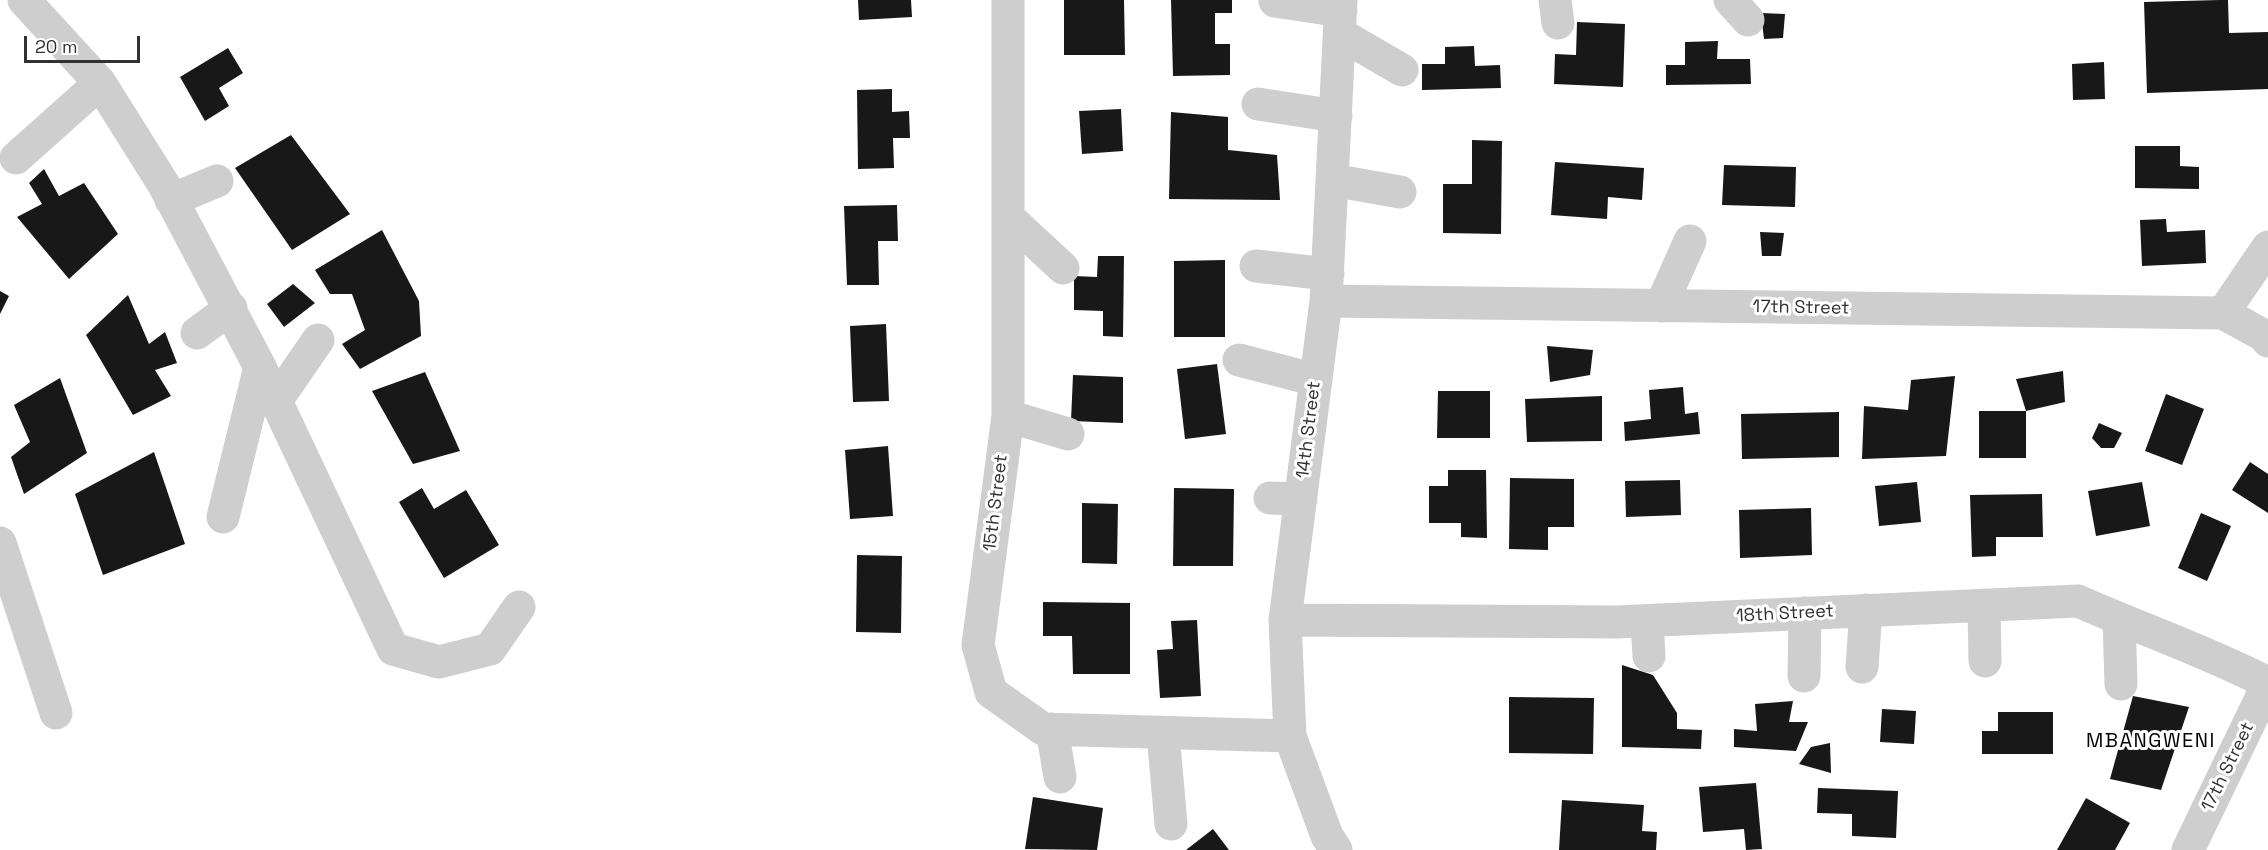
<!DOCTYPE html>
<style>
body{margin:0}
#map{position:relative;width:2268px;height:850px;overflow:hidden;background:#fff;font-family:"Space Grotesk",sans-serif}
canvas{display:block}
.scale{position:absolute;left:24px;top:36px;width:116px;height:27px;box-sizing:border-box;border:3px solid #313131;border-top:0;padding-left:8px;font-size:18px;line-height:21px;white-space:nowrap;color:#313131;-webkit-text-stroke:4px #fff;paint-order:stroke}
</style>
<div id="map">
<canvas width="2268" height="850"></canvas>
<div class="scale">20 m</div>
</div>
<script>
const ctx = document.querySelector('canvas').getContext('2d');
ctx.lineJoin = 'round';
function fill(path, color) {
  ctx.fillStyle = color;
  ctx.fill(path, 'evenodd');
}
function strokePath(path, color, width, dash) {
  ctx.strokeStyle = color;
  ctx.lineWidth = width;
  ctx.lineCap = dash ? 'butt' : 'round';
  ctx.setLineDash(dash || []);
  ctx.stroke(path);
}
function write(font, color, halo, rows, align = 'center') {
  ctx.font = font + ' "Space Grotesk",sans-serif';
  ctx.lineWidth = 6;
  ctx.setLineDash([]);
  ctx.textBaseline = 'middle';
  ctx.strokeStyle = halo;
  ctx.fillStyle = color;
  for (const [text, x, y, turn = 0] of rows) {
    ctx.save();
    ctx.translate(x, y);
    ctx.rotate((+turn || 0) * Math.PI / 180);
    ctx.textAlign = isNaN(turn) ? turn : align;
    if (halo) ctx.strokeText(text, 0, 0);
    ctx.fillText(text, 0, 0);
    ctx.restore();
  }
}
const building = new Path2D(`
 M858 0H911L912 17 859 20Z
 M1064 0H1124L1125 55H1064Z
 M1171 0H1232V13H1215V44H1230V75L1173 76Z
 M2219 0H2228L2229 33 2268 32V89L2147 93 2144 2Z
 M1761 13 1785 14 1783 38 1764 39Z
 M1577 22 1625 24 1623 87 1554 84 1555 54 1576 55Z
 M1718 41 1717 59H1750L1751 84 1666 85V65H1685V42Z
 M1474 46 1475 66 1500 65 1501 88 1422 90V64H1445V47Z
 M228 48 243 73 219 88 229 106 205 121 180 77Z
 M2104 62 2105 99 2073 100 2072 64Z
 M892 89V112L909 111 910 138H893L894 168 858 169 857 90Z
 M1121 109 1123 151 1082 154 1079 111Z
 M1171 112 1228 117V150L1277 155 1280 200 1169 199Z
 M291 135 350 214 292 250 235 168Z
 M1472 140 1502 141 1501 234 1443 233V184H1472Z
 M2135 146H2180V166L2199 167V189L2135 188Z
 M1555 162 1644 168 1642 200 1608 197 1607 219 1551 215Z
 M1724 165 1796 167 1795 207 1722 205Z
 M44 169 59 196 84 183 118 234 69 279 17 217 42 204 29 183Z
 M897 205 898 241H878L879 285H847L844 206Z
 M2166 219 2167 232 2205 230 2206 263 2142 266 2140 220Z
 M382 230 419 301 421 336 360 369 342 344 365 330 352 294H330L315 270Z
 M1760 232 1784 233 1781 256H1762Z
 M1098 256H1124L1123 337 1103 336V311L1074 310V276L1097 277Z
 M1225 260V337H1174V261Z
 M293 284 315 303 284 327 267 304Z
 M0 291 9 296 0 314Z
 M128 295 149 344 165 332 177 363 155 370 171 396 133 415 86 335Z
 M886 324 889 401 853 402 850 326Z
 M1547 346 1593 350 1590 375 1550 382Z
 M1217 364 1226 434 1185 439 1177 369Z
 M2063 371 2065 402 2026 411 2016 379Z
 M425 372 460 451 413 464 372 391Z
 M1073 375 1123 377V423L1071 421Z
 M1955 376 1946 456 1862 459 1864 406 1908 410 1911 380Z
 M60 378 87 453 24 494 11 457 30 442 14 405Z
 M1683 387 1685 414 1698 412 1700 434 1625 441 1624 422 1651 419 1649 390Z
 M1438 391H1490V438H1437Z
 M2166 394 2204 409 2182 465 2145 451Z
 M1602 396V441L1527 442 1525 399Z
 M1979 411H2026V458H1979Z
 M1839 412V457L1742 459 1741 414Z
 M2099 423 2122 433 2114 448H2101L2092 438Z
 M888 446 893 516 850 519 845 450Z
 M154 452 185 544 103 575 75 494Z
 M2250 462 2268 474V513L2232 490Z
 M1448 470H1486L1487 538 1461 537V523H1429V486H1448Z
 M1510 478 1574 479V527H1548V550L1509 549Z
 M1680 480 1681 515 1626 517 1625 481Z
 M1917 482 1921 522 1879 526 1875 486Z
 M2142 482 2150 526 2096 536 2088 491Z
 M422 488 434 509 466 490 499 545 444 578 399 502Z
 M1174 488 1234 489 1233 566H1173Z
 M2042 494 2043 537H1996V556L1972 557 1970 495Z
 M1082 503 1118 504 1117 564 1082 563Z
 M1811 508 1812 555 1740 558 1739 510Z
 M2201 513 2231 526 2207 581 2178 568Z
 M857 555 902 556 901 633 856 632Z
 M1043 602 1130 603V674H1073L1072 636H1043Z
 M1197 620 1201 696 1160 698 1157 650 1173 649 1171 621Z
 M1622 665 1653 675 1677 713V729L1702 730 1701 749 1622 747Z
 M2133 696 2189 707 2161 790 2110 779Z
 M1509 697 1594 698 1593 754 1509 753Z
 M1793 701 1789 722H1808L1796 751 1734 747V729L1757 731 1755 704Z
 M1882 709 1916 711 1914 744 1880 742Z
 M1998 712H2053V754H1982V731H1998Z
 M1830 743 1831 773 1799 764 1811 747Z
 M1756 783 1762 849 1746 850 1744 829 1703 832 1699 787Z
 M1818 788 1898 791 1896 838 1852 836V814L1817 813Z
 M1033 797 1103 808 1097 850 1025 849Z
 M2086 798 2130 823 2115 850H2057Z
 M1562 800 1644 805 1642 831 1657 832 1656 850H1559Z
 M1213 829 1229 850H1186Z`);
const street = new Path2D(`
 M24 0 100 83 164 185 260 367 393 649 439 662 490 649 519 607
 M1008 0V416L978 645 991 692 1043 729 1290 736
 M1555 0 1558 23
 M1730 0 1748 20
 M1275 1 1341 11
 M1340 34 1402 70
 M1258 104 1336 116
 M16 158 100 83
 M1332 180 1400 192
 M171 200 217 181
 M1010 219 1063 268
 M1256 266 1328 274
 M1326 301 2223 313 2263 335 2268 341
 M1661 306 1690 241
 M2223 313 2268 247
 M197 333 231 308
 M1239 360 1316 380
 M276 401 318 340
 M1008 416 1068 434
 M1270 498 1301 499
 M223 517 260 367
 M0 543 56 713
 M1984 605 1985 661
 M2119 619 2121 684
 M1285 620 1617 622 2078 601C2141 629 2206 651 2268 683
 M1647 621 1649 656
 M1862 667 1866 610
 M1804 676 1805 613
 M1052 729 1060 777
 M1163 734 1171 824
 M1336 850 1327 836 1290 736 1285 620 1326 301 1341 0
 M2188 850 2268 684`);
const streetNames = [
 ["17th Street",1801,308,1],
 ["14th Street",1309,430,-83],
 ["15th Street",996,503,-83],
 ["18th Street",1785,614,-3],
 ["17th Street",2228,767,-64]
];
const neighbourhoodNames = [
 ["MBANGWENI",2151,742]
];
fill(building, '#181818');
strokePath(street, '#cecece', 33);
write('18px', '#313131', '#fff', streetNames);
ctx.letterSpacing = '1.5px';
write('20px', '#000', '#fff', neighbourhoodNames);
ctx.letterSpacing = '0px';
</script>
